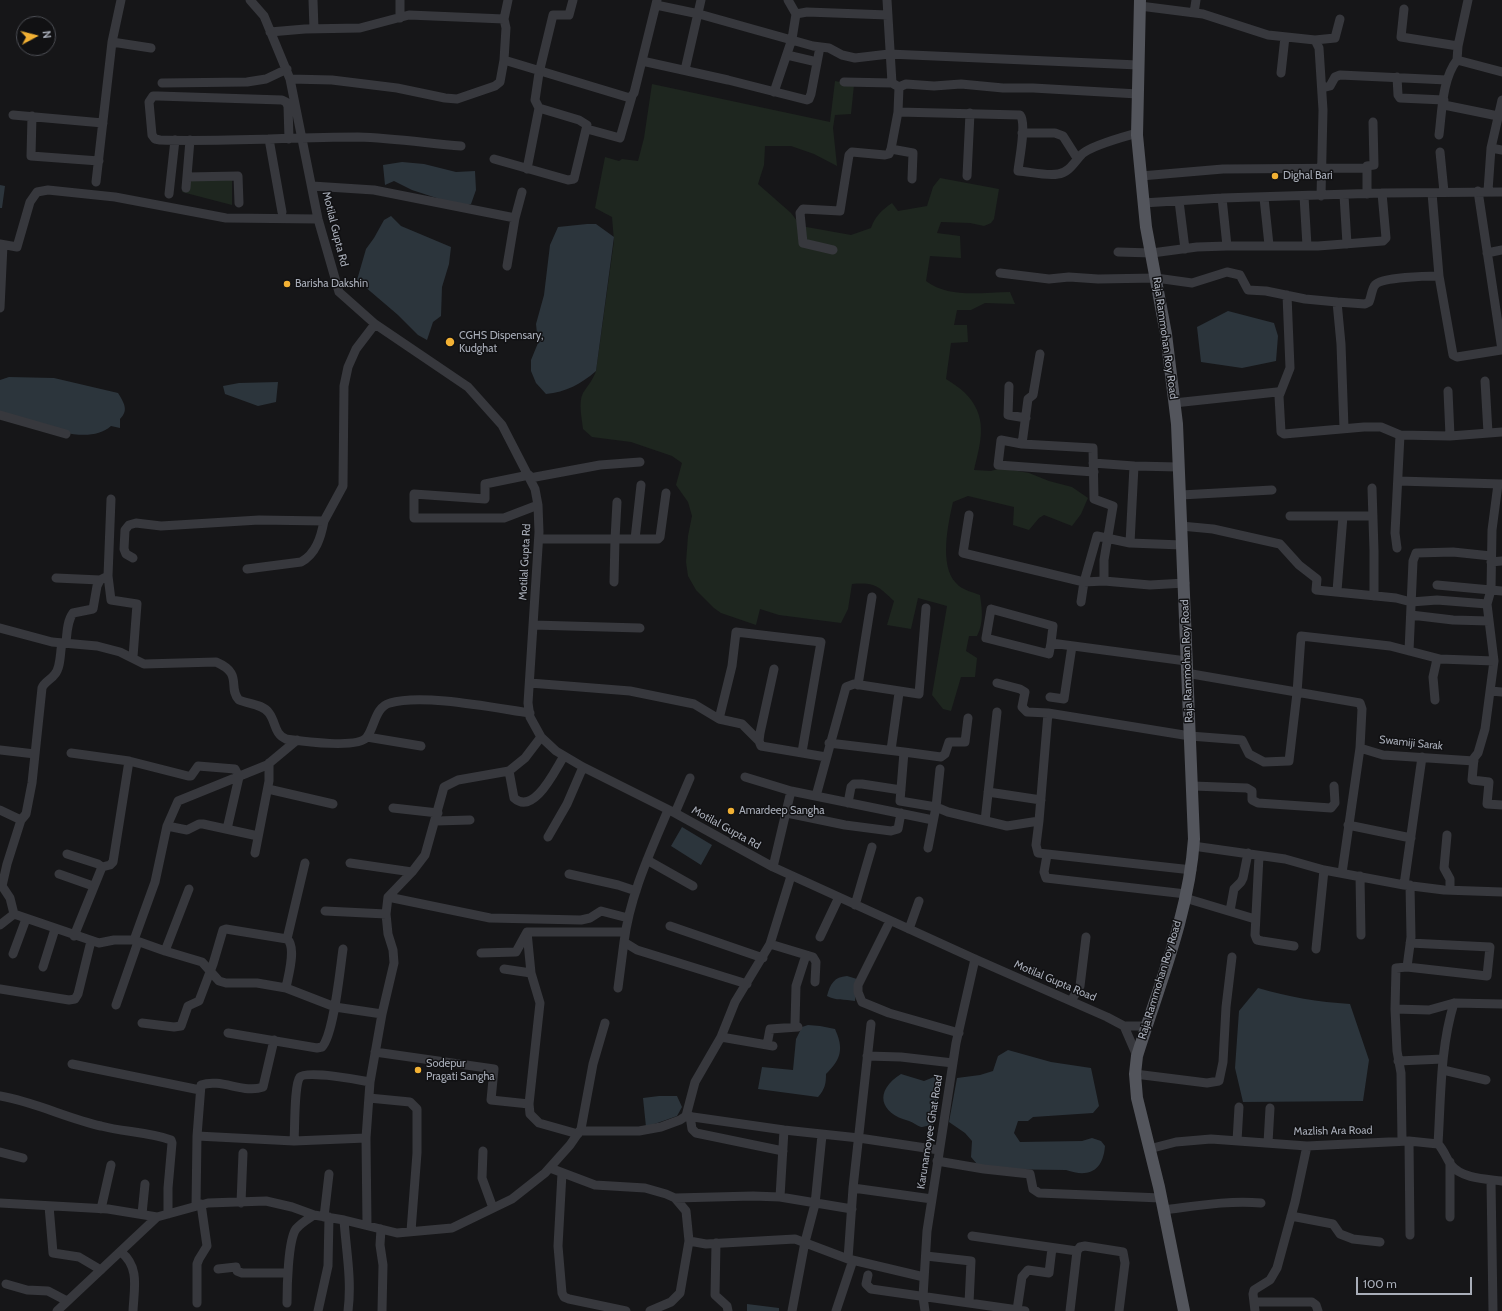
<!DOCTYPE html>
<style>
body{margin:0}
#map{position:relative;width:1502px;height:1311px;overflow:hidden;background:#161618;font-family:Cabin,sans-serif}
canvas{display:block}
.north{position:absolute;left:16px;top:16px;width:40px;height:40px;box-sizing:border-box;background:#111113;border:1px solid #4d4f55;border-radius:50%;rotate:83deg;font-size:11px;font-weight:700;line-height:16px;text-align:center;color:#a8adb8}
.north::after{content:'';display:block;margin:auto;width:14px;height:18px;background:#f2b134;clip-path:polygon(50% 0,100% 100%,50% 72%,0 100%)}
.scale{position:absolute;left:1356px;top:1277px;width:116px;height:18px;box-sizing:border-box;border:2px solid #a8adb8;border-top:0;padding-left:5px;font-size:12px;line-height:14px;white-space:nowrap;color:#a8adb8;-webkit-text-stroke:3px #111113;paint-order:stroke}
</style>
<div id="map">
<canvas width="1502" height="1311"></canvas>
<div class="north">N</div>
<div class="scale">100 m</div>
</div>
<script>
const ctx = document.querySelector('canvas').getContext('2d');
ctx.lineJoin = 'round';
function fill(path, color) {
  ctx.fillStyle = color;
  ctx.fill(path, 'evenodd');
}
function strokePath(path, color, width, dash) {
  ctx.strokeStyle = color;
  ctx.lineWidth = width;
  ctx.lineCap = dash ? 'butt' : 'round';
  ctx.setLineDash(dash || []);
  ctx.stroke(path);
}
function write(font, color, halo, rows, align = 'center') {
  ctx.font = font + ' Cabin,sans-serif';
  ctx.lineWidth = 3;
  ctx.setLineDash([]);
  ctx.textBaseline = 'middle';
  ctx.strokeStyle = halo;
  ctx.fillStyle = color;
  for (const [text, x, y, turn = 0] of rows) {
    ctx.save();
    ctx.translate(x, y);
    ctx.rotate((+turn || 0) * Math.PI / 180);
    ctx.textAlign = isNaN(turn) ? turn : align;
    if (halo) ctx.strokeText(text, 0, 0);
    ctx.fillText(text, 0, 0);
    ctx.restore();
  }
}
const green = new Path2D(`
 M835 81 854 85 851 114 835 115 833 128 837 166 814 154 791 146H765L764 165 758 184 791 213 801 226 851 235 871 228C875 216 882 210 892 203L898 211 927 206 933 187 940 178 999 189 994 219 991 223 984 226 970 223 941 222 937 233 960 236 961 258 930 256 926 281C950 299 982 292 1010 292L1015 304 985 303 971 310H957L954 325H967L968 342 951 343 946 379C952 383 959 387 964 392 989 416 981 441 974 470L991 471 1001 468 1029 473 1049 481 1072 487 1088 498 1081 514 1072 526 1044 515 1039 518 1029 530 1013 525 1014 507 968 496 953 502C948 524 939 566 956 583 962 590 972 592 980 595 982 609 984 623 977 636H969L966 651 977 658 975 677H961L951 711 943 709 932 695 947 606 918 598 911 629 887 625 894 601C878 586 875 582 852 584L848 609 841 623 779 615 760 609 756 625 721 613 714 608 696 590 688 576 686 562 688 536 692 516 688 502 676 485 682 463 672 456 631 442 592 437 583 429C582 419 578 402 583 393 588 385 593 380 596 371L614 241 612 217 595 208 605 157 619 161 622 159 638 161 644 138 652 84 830 122Z
 M186 174 232 177V205L182 192Z`);
const water = new Path2D(`
 M402 162 424 164 456 172 475 171 476 190 471 204 461 206 412 190 394 181 385 185 383 165Z
 M0 185 5 186 2 208H0Z
 M391 216 401 226 451 247 449 264 442 287 441 316 433 322 427 340 418 335 398 315 357 280 366 249 374 238 384 220Z
 M587 224H596L614 237 596 371C581 384 566 392 546 394L536 383 531 371V360L538 343 536 324 544 295 550 245 558 227Z
 M1228 311 1274 323 1278 336 1276 361 1242 368 1201 362 1197 327Z
 M9 377 54 378 118 393C124 403 129 410 120 419V428L111 426C87 448 34 423 6 415L0 412V380Z
 M278 382 276 402 258 406 225 394 223 386 239 383Z
 M682 827 712 845 701 865 671 846Z
 M847 976 857 979 855 1001C844 999 836 1001 827 996 830 984 834 977 847 976Z
 M1258 988C1289 997 1318 1002 1350 1004L1369 1060 1363 1101 1243 1102 1235 1068 1239 1011Z
 M808 1025 820 1026 835 1029C844 1049 841 1059 826 1074 826 1084 825 1089 818 1097L758 1089 762 1067 793 1070 796 1039 802 1027Z
 M1008 1050 1051 1062 1091 1068 1099 1106 1093 1113 1033 1117 1028 1121H1018L1014 1133 1020 1142 1082 1141 1092 1138 1101 1141 1105 1146C1103 1171 1089 1178 1066 1170L987 1169 977 1164 971 1157 972 1141 965 1133 949 1122 957 1078 980 1075 993 1071 998 1056Z
 M901 1074 924 1081 934 1077 941 1084 933 1125C930 1125 924 1127 921 1127 917 1126 913 1122 909 1121 879 1113 874 1091 901 1074Z
 M659 1096H677L682 1107 677 1116 646 1127 643 1098Z
 M747 1304 779 1308V1311H747Z`);
const minor = new Path2D(`
 M250 0 264 16 290 79 318 219 339 292 375 324 468 387 502 425 535 489 538 505 539 532 528 703 530 717 541 737 556 751 583 767 675 813 773 867 975 959 1107 1017 1124 1026H1146
 M313 0 314 29
 M788 0 796 14
 M887 0 892 83
 M1468 0 1458 46 1457 60 1502 72
 M656 5 699 14 813 46 829 48 842 55 855 58 889 54 1138 65
 M1140 6 1203 14 1268 35 1315 40 1319 48 1323 110 1321 196
 M1404 9 1401 37 1458 46
 M1194 13 1196 0
 M400 18V0
 M270 32 305 29 360 28 409 15 504 19 508 0
 M1315 40 1335 38 1340 19
 M112 42 151 48
 M787 55 817 62
 M504 60 506 28 504 19
 M642 61 728 80 807 100 809 99 811 94 820 47
 M685 70 701 0
 M1281 73 1285 37
 M1397 77 1398 95 1400 98 1444 100
 M290 79 332 80 397 88 445 98 457 99 495 86 500 82 504 60 630 98 634 93 657 0
 M844 82 892 83 899 87 906 84 934 86 961 84 1003 88H1033L1138 94
 M162 83 247 82 266 79 287 69
 M1322 88 1330 86 1335 77 1340 75 1447 80
 M774 92 792 39 796 14 807 12 888 15
 M1502 100 1491 148 1502 150
 M1444 105 1498 116
 M898 112 1020 115C1027 123 1019 160 1018 171 1031 172 1046 176 1058 174 1069 173 1075 161 1082 154 1092 145 1123 137 1137 133
 M13 115 103 123
 M32 116 31 156 99 161
 M587 129 620 138 632 96
 M1022 133H1055L1063 136 1077 158
 M1439 135C1442 112 1442 79 1457 60
 M269 139 282 212
 M289 139 288 106 286 102 282 100 158 96H153L149 102 152 135 155 139 160 140C226 142 292 137 358 137 392 138 426 143 461 146
 M891 149 913 153 912 179
 M1440 152 1444 192
 M494 159 568 180 574 179 587 125 579 120 539 108 535 100 539 73 553 15H569L573 0
 M527 169 539 108
 M967 176 970 113
 M1141 176 1223 169 1367 168
 M187 177 238 176 239 203
 M96 182 112 42 121 0
 M312 186 374 190 515 218 507 266
 M186 188 190 140
 M1478 191 1502 350
 M1488 191 1491 148
 M169 194 175 140
 M1367 194V166L1374 165 1373 122
 M1344 195 1347 244
 M1304 196 1307 246
 M1222 198 1227 246
 M1264 198 1269 245
 M1179 201 1185 249
 M1143 203 1222 198 1382 193 1502 192
 M515 218 522 192
 M0 244 17 247 30 202 37 192 48 190 115 197 226 218 318 219
 M833 250 803 243 800 213 803 209 840 211 849 155 852 152 885 155 889 154 891 149 898 112 899 87
 M1118 252 1152 253 1197 247 1227 246H1318L1383 241 1386 238 1382 193
 M1487 253 1502 250
 M1000 273 1049 279 1069 277 1098 279 1156 278 1192 283 1227 272 1240 275 1248 290 1266 291 1305 299 1337 302 1341 344 1344 428
 M1439 276 1453 355 1457 357 1501 350
 M1337 302 1365 304 1369 302C1371 298 1372 288 1375 285 1381 277 1428 276 1439 276L1432 193
 M0 308 3 245
 M1040 354 1033 395 1028 399 1022 444 1093 448 1094 499 1113 506 1104 560V581
 M1485 381 1488 433
 M1009 386 1008 415 1026 418
 M1448 391 1450 436
 M1279 396 1290 368 1287 295
 M1174 403 1277 392 1279 396 1281 432 1284 434 1364 427H1381L1400 435 1450 436 1502 432
 M0 415 66 434
 M1022 444 1001 440 998 465 1094 472
 M1093 463 1134 466 1130 543
 M1134 466 1179 467
 M529 475 485 484V499L414 494V518H504L538 505
 M530 478 600 465 640 462
 M1398 481 1502 484
 M1498 484 1492 530 1491 590 1487 604 1494 661 1485 729 1478 753 1474 758 1472 780 1489 782 1487 804 1502 805
 M1372 488 1374 551V596
 M1181 495 1272 490
 M969 515 963 553 1084 582 1097 536 1130 543 1182 545
 M1290 516H1373
 M1181 526 1213 529 1280 544 1299 565 1317 579 1316 590 1396 598 1411 602 1437 600 1487 604
 M539 539H615L617 502
 M635 539 641 485
 M1397 548 1395 533 1400 435
 M133 558 126 554 124 549 125 530 129 525 136 523 161 526 259 520 324 521 343 486 344 386 348 367 356 349 375 324
 M1491 562 1502 561
 M247 569 301 562C316 554 321 537 324 521
 M108 576 111 600 137 604 133 657
 M56 578 100 580
 M614 582 615 539H658L660 537 666 493
 M1437 585 1502 591
 M1337 591 1343 516
 M1081 602 1084 582 1104 581 1150 585 1185 583
 M1411 615 1453 620 1489 621
 M533 625 640 628
 M0 628 52 642 97 646 120 652 144 664 216 662C244 674 227 687 239 700 248 704 263 704 269 713 276 722 274 734 286 739 301 741 358 749 367 737 375 726 375 707 390 703 422 693 495 708 530 713
 M66 643C67 633 67 621 73 613L93 609 97 586 100 580 108 576 111 499
 M1051 643 1049 654 986 638 991 609 1053 626 1051 643 1186 661
 M1409 651 1413 561 1416 553 1453 552 1491 556
 M774 669 760 733 759 741 761 746 826 757
 M1186 673 1360 703 1362 709 1360 748 1383 755 1474 761
 M530 683 630 691 694 704 719 719 742 724 759 741
 M997 683 1020 689 1025 692 1022 707 1027 712 1048 713 1190 736 1242 740 1249 754 1264 762 1289 761 1297 693 1301 636 1390 646 1440 659 1494 661
 M858 685 872 597
 M1491 691 1502 692
 M1050 697 1064 699 1072 646
 M1435 700 1433 677 1437 659
 M719 719 732 666 736 632 821 642 802 752
 M367 737 421 746
 M829 743 904 752
 M0 750 35 754
 M891 750 899 693
 M71 753 129 761 188 776H191L198 766 235 769 239 777 227 829
 M940 769 936 807 948 812 1007 826 1039 821 1036 845 1038 853 1192 870
 M509 771 514 798C534 816 555 770 564 756
 M745 777 791 791 933 820
 M1193 786 1247 788 1252 791V800L1258 803 1331 808 1335 803 1334 786
 M268 789 333 804
 M988 792 1041 800
 M816 796 846 687 854 684 919 694 926 608
 M848 803 851 787 854 784H862L901 790
 M393 808 438 813
 M0 810 21 820
 M668 810C650 853 630 895 624 942L637 950 747 984
 M675 813 690 778
 M787 813 845 825 891 831 898 829 901 813
 M436 821 470 820
 M985 821 997 712
 M1039 821 1048 713
 M1348 825 1411 838
 M167 826 187 830 199 824H203L258 836
 M1447 835 1444 868 1450 879V890
 M548 837 567 804 583 767
 M1193 846 1285 859 1324 870 1404 885 1444 890 1502 892
 M928 848 936 807 900 801 904 752 941 757 945 754 949 742H965L968 718
 M255 853 269 781V763
 M67 854 98 864 102 867 74 936
 M1047 855 1044 872 1046 878 1186 894
 M1259 856 1255 935 1257 940 1262 941 1294 946
 M647 860 693 886
 M350 863 412 872
 M102 867 110 865 113 862 129 761
 M773 867 791 791
 M1342 873 1360 748
 M59 874 93 886
 M569 874 618 885 636 891
 M1360 876 1361 935
 M1404 885 1422 757
 M388 897 490 918 581 920 590 918 601 911 628 918
 M1185 898 1255 919
 M855 905 872 847
 M325 911 386 914
 M1230 911 1234 889 1241 882 1243 878 1248 853
 M14 914 99 943 114 940H134L165 951 202 962 219 981 226 983H257L286 988 335 1007 382 1014
 M890 921 858 985V992L862 1002 889 1013 959 1033
 M0 925 14 914 10 898 2 886 7 864 21 820 26 814 32 783 42 688C44 682 51 680 55 674 61 667 60 652 62 643
 M670 926 763 958
 M909 929 919 901
 M527 932 531 973 540 1003 529 1104 530 1114 539 1123 578 1134
 M820 937 839 897
 M287 939 305 863
 M134 940 155 882 167 826 178 801 267 765 297 740
 M770 944 813 957 816 962 815 982
 M1316 949 1324 870
 M165 951 189 889
 M481 953 516 952 527 932H625
 M13 954 26 919
 M43 967 55 929
 M1407 967 1487 976 1490 947 1410 943
 M504 969 531 973
 M618 988 624 942
 M0 989 69 1000 75 999 78 994 91 941
 M1071 1001 1080 986 1086 937
 M116 1005 138 942
 M1395 1009 1429 1010 1454 1003 1502 1004
 M142 1023 174 1027 181 1026 188 1006 199 1001 213 964 223 930 226 929 287 939C297 947 288 976 286 988
 M795 1024 796 986 806 955
 M1124 1026 1137 1056
 M228 1033 317 1048 322 1047C334 1034 340 969 343 949
 M721 1037 773 1046
 M767 1045 770 1029 798 1027
 M375 1052 494 1069 491 1100 529 1104
 M867 1056 901 1057 953 1063
 M1398 1061 1443 1059
 M72 1064 200 1090
 M1443 1070 1486 1080
 M1135 1074 1207 1083 1219 1081 1223 1062 1226 1007 1232 957
 M0 1096C35 1102 66 1118 101 1126 123 1132 149 1132 171 1140L172 1143 168 1188V1214
 M369 1098 410 1102 417 1109V1153L411 1231
 M686 1116 784 1130 859 1138 939 1150
 M690 1116 692 1129 696 1133 783 1151
 M580 1131H639L661 1127 680 1120 686 1116 695 1082 721 1037 735 1002 770 944 791 876
 M197 1136 294 1141 366 1138
 M294 1141C295 1130 294 1084 300 1077 306 1070 360 1080 370 1082
 M1237 1141 1239 1107
 M1402 1141 1401 1073 1397 1051 1395 1009 1396 968 1407 967 1411 937 1410 885
 M1409 1141 1410 1235
 M1268 1143 1270 1108
 M1438 1144C1441 1097 1440 1048 1454 1003
 M1149 1149 1176 1142 1211 1139 1307 1146 1409 1141 1438 1144C1444 1150 1446 1158 1451 1165 1462 1179 1487 1179 1502 1181
 M483 1151 482 1178 493 1208
 M0 1152 23 1158
 M937 1161 984 1169 1030 1174 1033 1189 1039 1193 1161 1198
 M550 1168 595 1185 645 1188 666 1194 675 1198 686 1211 689 1241 680 1293 671 1302 650 1311
 M562 1173 558 1246 562 1293 564 1297 569 1299 626 1311
 M1491 1180 1493 1311
 M853 1188 932 1199
 M780 1197 784 1130
 M675 1198 753 1196 780 1197 852 1209
 M0 1203 108 1209 157 1217 208 1203 266 1201 292 1207 314 1215 344 1220 397 1233 452 1228 512 1199 545 1173 570 1145 581 1129 593 1064 605 1023
 M241 1203 243 1153
 M49 1206 53 1253 79 1257 101 1270
 M196 1206 197 1136 201 1085C221 1078 244 1094 263 1087L274 1040
 M101 1209 111 1165
 M1164 1210C1196 1206 1229 1200 1261 1203
 M142 1214 145 1184
 M1291 1216 1333 1224 1340 1234 1353 1239 1380 1242
 M324 1217 329 1174
 M1450 1217V1162
 M344 1220C346 1250 352 1280 348 1311
 M367 1225 366 1138 370 1082 382 1014 394 963 393 950 388 934 386 914 388 897 412 872 425 855 444 787 458 780 509 771 525 758 541 737
 M381 1229 380 1245 383 1265 382 1311
 M972 1236 1077 1251 1080 1247 1085 1246 1123 1252 1125 1263 1119 1311
 M689 1241 706 1244 795 1239 848 1259 924 1277
 M716 1243 715 1295 727 1306 728 1311
 M121 1252C140 1267 134 1289 133 1311
 M926 1256 971 1261 969 1303
 M848 1259 853 1188 871 1024
 M218 1269 236 1267 237 1271 242 1273H287
 M868 1275 866 1284 871 1289 1025 1311
 M6 1284 27 1290 48 1291 67 1301
 M1254 1302H1312L1316 1305 1318 1311
 M197 1303V1264L199 1259 207 1246 201 1204
 M287 1303C287 1288 288 1240 296 1229 301 1223 308 1219 314 1215
 M1017 1310 1022 1277 1028 1270 1049 1273 1052 1248
 M57 1311 157 1217
 M318 1311 328 1266 329 1217
 M792 1311 805 1242 815 1204 822 1135
 M836 1311 853 1260
 M925 1311 923 1297 927 1231 932 1199 956 1043 975 959
 M1070 1311 1077 1251
 M1255 1311 1253 1294 1254 1290 1270 1280 1277 1268 1295 1202 1307 1146`);
const major = new Path2D(`
 M1140 0 1137 135 1146 227 1166 334 1177 424 1194 839C1189 914 1159 985 1137 1056L1135 1074 1137 1098 1159 1187 1184 1311`);
const markers = [
 [1275,176,4,"#f2b134"],
 [287,284,4,"#f2b134"],
 [450,342,5,"#f2b134"],
 [731,811,4,"#f2b134"],
 [418,1070,4,"#f2b134"]
];
const poiNames = [
 ["Dighal Bari",1283,176],
 ["Barisha Dakshin",295,284],
 ["CGHS Dispensary,",459,336],
 ["Kudghat",459,349],
 ["Amardeep Sangha",739,811],
 ["Sodepur",426,1064],
 ["Pragati Sangha",426,1077]
];
const streetNames = [
 ["Motilal Gupta Rd",335,229,76],
 ["Raja Rammohan Roy Road",1165,338,82],
 ["Motilal Gupta Rd",525,562,-87],
 ["Raja Rammohan Roy Road",1187,661,-92],
 ["Swamiji Sarak",1411,743,6],
 ["Motilal Gupta Rd",726,828,29],
 ["Raja Rammohan Roy Road",1160,980,-73],
 ["Motilal Gupta Road",1055,981,23],
 ["Mazlish Ara Road",1333,1131,-1],
 ["Karunamoyee Ghat Road",930,1132,-81]
];
fill(green, '#1e261f');
fill(water, '#2c353c');
strokePath(minor, '#37383d', 9);
strokePath(major, '#53555c', 12);
for (const [x, y, r, color] of markers) {
  const dot = new Path2D();
  dot.arc(x, y, r, 0, 2 * Math.PI);
  ctx.fillStyle = color;
  ctx.fill(dot);
  strokePath(dot, '#111113', 1.5);
}
write('11px', '#a8adb8', '#111113', poiNames, 'left');
write('11px', '#a8adb8', '#111113', streetNames);
</script>
